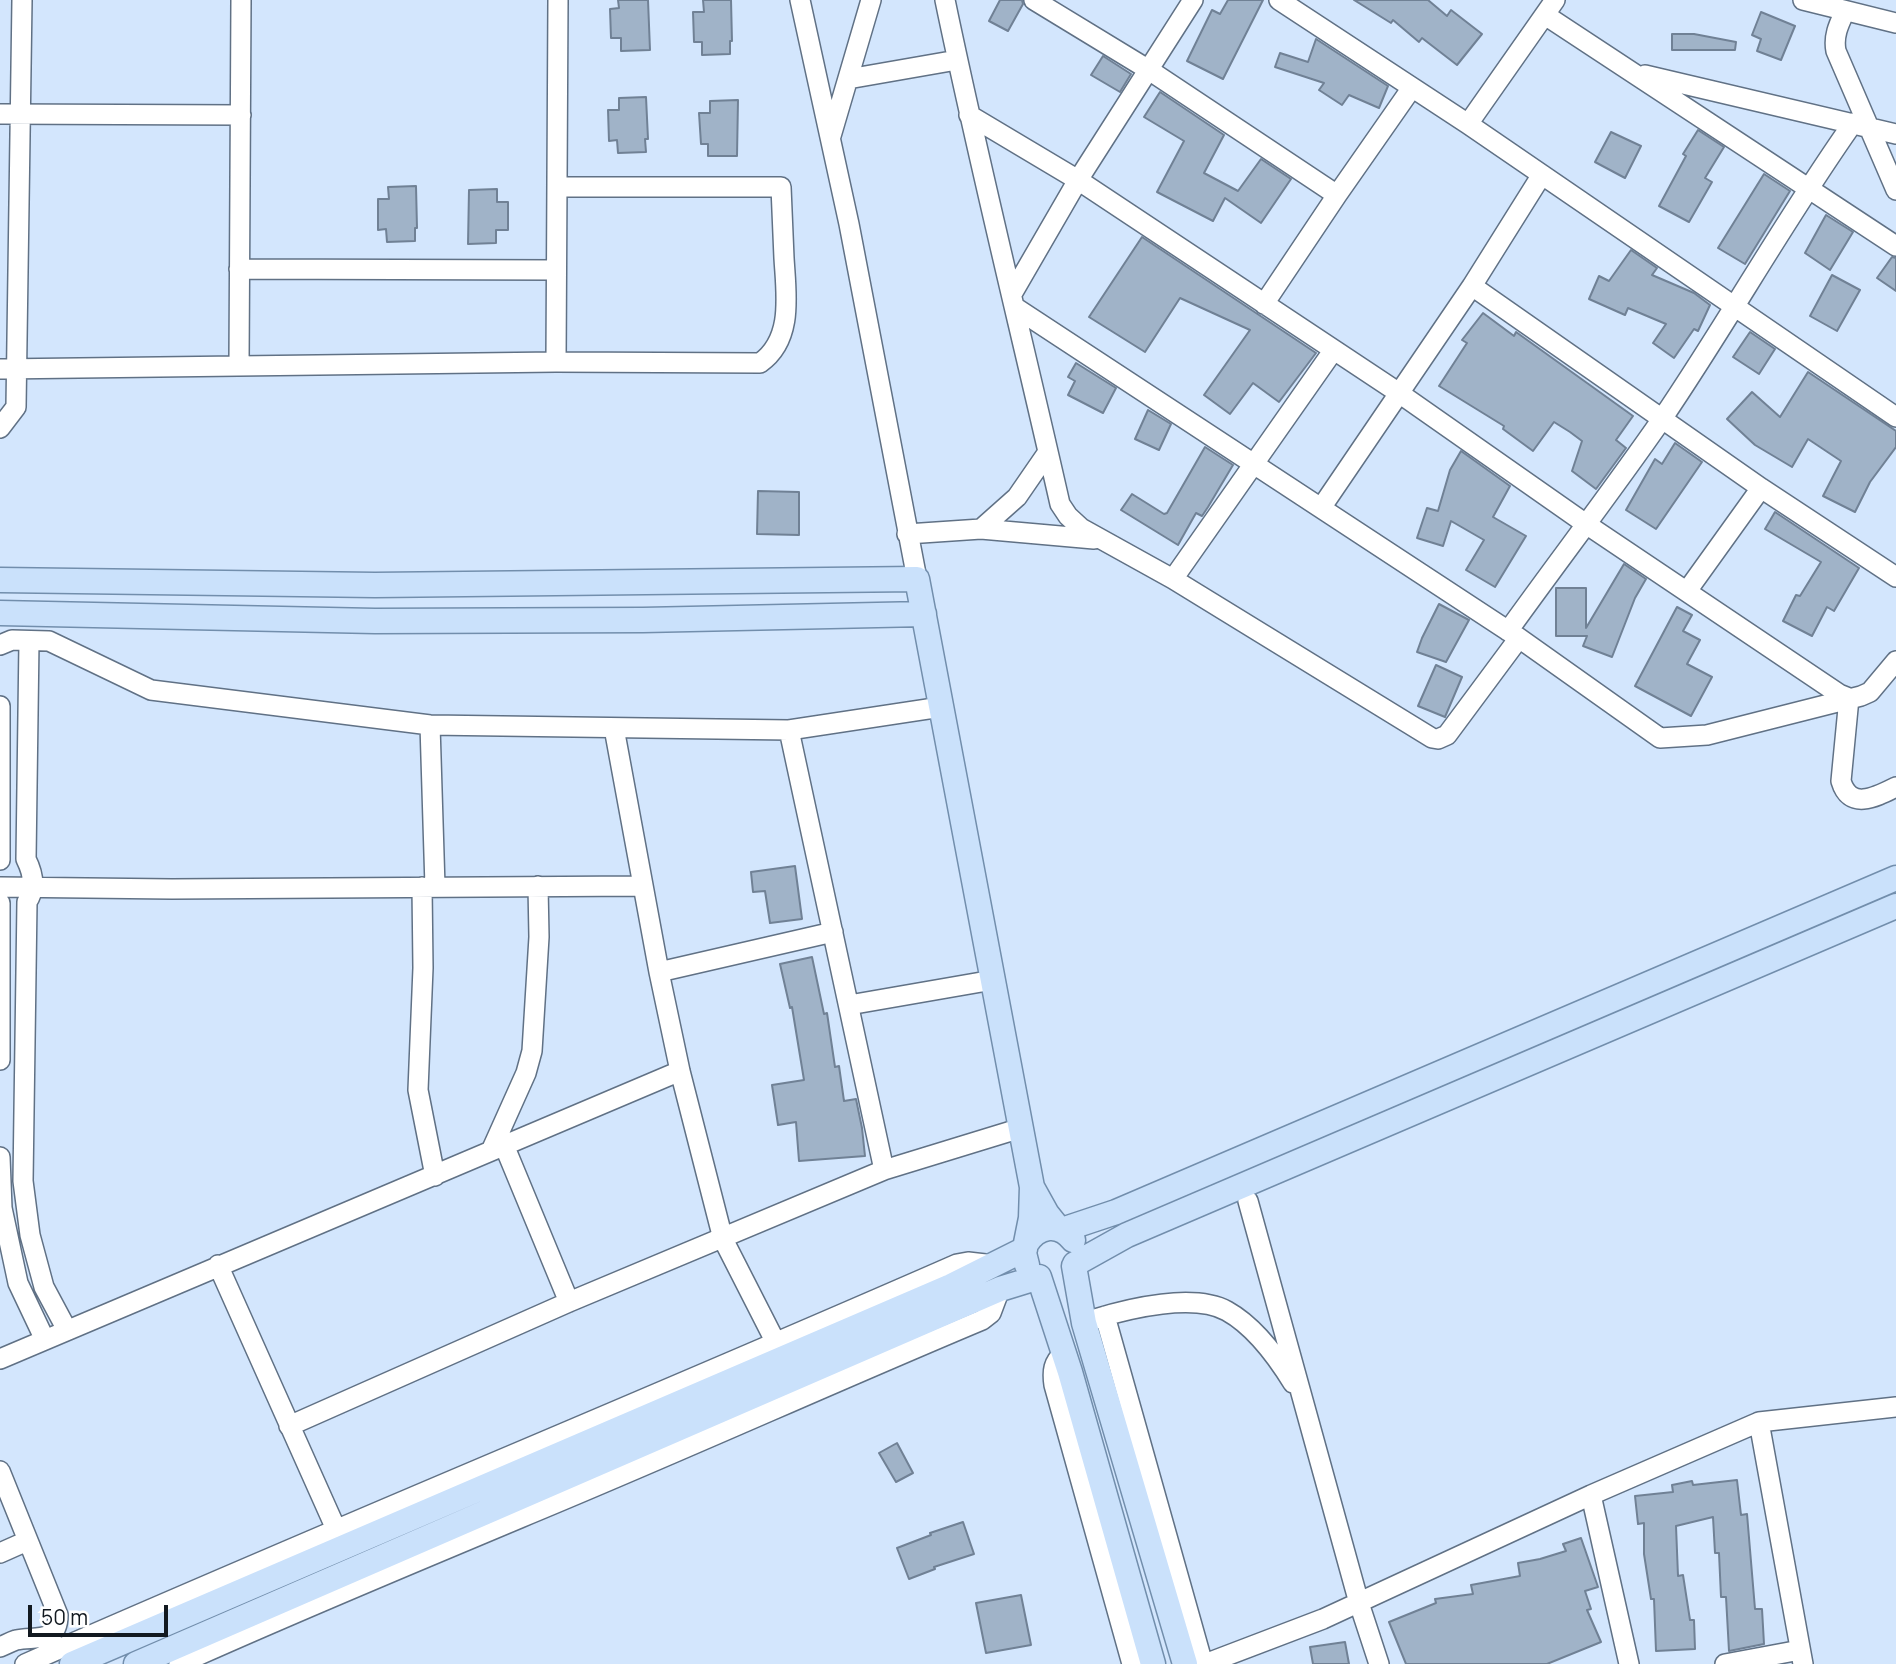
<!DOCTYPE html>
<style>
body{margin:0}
#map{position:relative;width:1896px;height:1664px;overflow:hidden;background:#d3e6fd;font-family:Manrope,sans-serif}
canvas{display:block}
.scale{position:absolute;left:28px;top:1605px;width:140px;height:32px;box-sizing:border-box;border:4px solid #121920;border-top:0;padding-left:9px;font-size:21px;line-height:24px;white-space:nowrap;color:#121920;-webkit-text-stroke:5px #fff;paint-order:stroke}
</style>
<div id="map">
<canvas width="1896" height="1664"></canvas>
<div class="scale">50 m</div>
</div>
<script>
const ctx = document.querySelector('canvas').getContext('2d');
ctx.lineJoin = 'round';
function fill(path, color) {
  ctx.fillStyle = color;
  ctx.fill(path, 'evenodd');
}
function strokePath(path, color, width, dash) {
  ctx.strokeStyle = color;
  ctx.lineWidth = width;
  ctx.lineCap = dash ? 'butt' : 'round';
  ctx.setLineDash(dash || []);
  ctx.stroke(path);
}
const building = new Path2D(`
 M618 0H648L650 50 621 51V38H611L610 9 619 8Z
 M703 0H731L732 41H730V54L702 55V42H694L693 12H704Z
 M1000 0H1022L1023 4 1008 31 989 21Z
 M1228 0H1263L1223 79 1187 61 1212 10 1220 14Z
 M1354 0H1428L1447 16 1451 10 1482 34 1457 65 1422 38 1419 42 1393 20 1391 23Z
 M1761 12 1795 26 1781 60 1757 51 1761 39 1752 35Z
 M1672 34H1694L1736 42 1735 50H1672Z
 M1316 39 1388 86 1379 108 1349 95 1342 105 1319 90 1324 83 1275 67 1280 53 1308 62Z
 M1103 56 1131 74 1120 92 1091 75Z
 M1160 92 1224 135 1204 173 1238 191 1261 159 1291 179 1261 223 1225 198 1213 221 1157 192 1184 141 1144 117Z
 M646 97 648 139H645L646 152 618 153 617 140 609 141 608 110H619V98Z
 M738 100 737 156H708V144H701L699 113H710V101Z
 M1698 130 1724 147 1705 178 1712 182 1689 222 1659 206 1686 156 1683 154Z
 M1611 132 1641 146 1625 178 1595 162Z
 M1764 174 1790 191 1745 264 1718 248Z
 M416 186 417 228H415V241L387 242 386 229 378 230V199H389L388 187Z
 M497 189V202H508V230H496V243L468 244 469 190Z
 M1826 215 1853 232 1830 270 1805 253Z
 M1142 237 1316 353 1279 402 1253 383 1230 414 1204 395 1250 330 1180 298 1145 352 1089 317Z
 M1631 250 1657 268 1652 275 1694 293 1710 305 1698 331 1694 329 1674 358 1653 343 1666 324 1628 308 1625 315 1589 299 1599 276 1609 281Z
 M1892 257 1896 258V291L1877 278Z
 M1832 275 1860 290 1837 331 1810 316Z
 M1483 313 1514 336 1516 332 1633 416 1616 440 1626 448 1596 489 1572 471 1582 441 1570 432 1554 422 1533 451 1503 429 1504 426 1439 386 1467 343 1462 340Z
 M1750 332 1775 349 1759 374 1733 357Z
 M1076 363 1116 388 1103 413 1068 395 1075 381 1068 377Z
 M1808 372 1896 431V447L1870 482 1855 512 1823 496 1841 461 1808 439 1792 467 1755 445 1727 419 1752 392 1780 417Z
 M1148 410 1171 424 1159 450 1135 439Z
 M1675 443 1702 462 1656 529 1626 510 1655 459 1662 464Z
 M1205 447 1233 465 1208 507 1202 516 1196 513 1178 545 1121 510 1132 494 1164 514 1167 513Z
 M1461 451 1510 486 1493 517 1526 536 1495 587 1466 570 1484 540 1451 521 1443 546 1417 538 1427 508 1438 511 1450 470Z
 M758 491 799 492V535L757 534Z
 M1775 512 1859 568 1834 611 1827 607 1812 636 1783 621 1796 595 1800 596 1821 562 1765 529Z
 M1624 564 1646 579 1635 598 1612 657 1583 646 1587 636H1556V588H1586V628Z
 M1439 604 1469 620 1446 662 1417 652 1422 638Z
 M1677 607 1692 615 1683 631 1700 640 1687 664 1712 677 1691 716 1635 686Z
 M1436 665 1462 677 1445 717 1418 706Z
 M795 866 802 919 770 923 765 891 753 892 751 872Z
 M812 957 824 1014 827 1013 835 1067 839 1066 844 1101 856 1099 862 1128 865 1156 799 1161 796 1122 778 1125 772 1085 804 1080 792 1007 790 1008 780 964Z
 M897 1443 913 1473 896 1482 879 1453Z
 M1737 1480 1741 1515 1747 1514 1755 1609H1762L1764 1644 1729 1651 1726 1597H1721L1719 1553H1715L1713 1517 1676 1526 1678 1576 1683 1575 1690 1620H1694L1695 1649 1656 1651 1654 1599H1651L1644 1554V1523L1638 1524 1635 1496 1673 1492 1672 1485 1692 1481 1693 1485Z
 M963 1522 974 1554 934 1567 935 1569 909 1579 897 1548 931 1535 930 1533Z
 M1581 1538 1598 1587 1585 1591 1591 1609 1587 1610 1601 1642 1547 1664H1406L1389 1622 1436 1603 1435 1599 1473 1594 1471 1585 1520 1576 1518 1563 1540 1559 1566 1551 1563 1544Z
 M1021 1595 1031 1645 986 1653 976 1603Z
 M1345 1642 1349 1664H1313L1310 1647Z`);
const minor = new Path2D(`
 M800 0 849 224 917 579
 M945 0C980 169 1022 336 1060 504L1068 516 1081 528 1173 579 1432 738 1438 739 1447 735 1519 638
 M1034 0 1149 70 1337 195
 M1279 0 1468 124 1896 417
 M1803 0 1896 23
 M1845 11C1839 24 1833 36 1836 51L1896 190
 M1545 15 1896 246
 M1645 75 1896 134
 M848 79 957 60
 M0 114 241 115
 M969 115 1078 180 1399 393 1586 524 1839 694 1849 698
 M1468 124 1555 0
 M831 136 871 0
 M239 269 556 270
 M1472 286 1761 488 1896 577
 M1012 294 1078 180 1193 0
 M1264 304 1337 195 1411 89
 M1016 308 1519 638 1660 738 1707 735 1861 696 1870 692 1896 661
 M556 362 558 0
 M239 365 241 0
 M0 369 556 362 760 363C794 339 786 293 784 258 783 234 782 211 781 187H557
 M0 428 16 407 22 0
 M1321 508 1472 286 1541 176
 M981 529 1017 497 1048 452
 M907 534 981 529 1094 539
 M1173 579 1333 351
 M1687 591 1761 488
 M1508 631C1559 560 1612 491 1662 419 1728 322 1785 219 1853 123
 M29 641 26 859C33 873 36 889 27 902L23 1181 30 1235 44 1287 67 1330
 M0 645 12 640 49 641 151 690 430 725 789 730 941 707
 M1849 698 1841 781C1850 811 1876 797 1896 787
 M0 706V860
 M430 725 435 887
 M614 728 659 972 680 1071 723 1239 776 1343
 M789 730 884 1170
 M0 887 172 889 641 886
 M422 887 423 968 418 1090 435 1176
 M0 903V1060
 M659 972 833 932
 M849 1005 993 980
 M504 1145 569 1302
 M491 1151 526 1073 532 1051 539 937 538 886
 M0 1157 2 1208 18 1283 45 1340
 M1248 1201 1359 1603 1379 1664
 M218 1265 336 1529
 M1105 1316 1203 1664
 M1095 1319C1130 1308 1194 1293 1227 1311 1254 1326 1277 1357 1293 1383
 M1064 1353C1053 1362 1052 1371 1054 1385L1132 1664
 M0 1359 680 1071
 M1759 1422 1896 1407
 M289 1426 569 1302 884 1170 1021 1128
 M0 1471 58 1615C58 1644 36 1636 16 1640 10 1642 5 1645 0 1647
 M1591 1495 1629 1664
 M0 1553 27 1541
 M25 1664C334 1528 647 1400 957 1264L968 1262 994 1265
 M179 1664C292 1613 406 1566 520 1518 675 1454 827 1385 982 1320L991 1313 1000 1289
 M1205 1664 1323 1619 1591 1495 1759 1422 1803 1664
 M1725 1664 1800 1650`);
const major = new Path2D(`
 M0 580 375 585 917 579 1032 1187
 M0 613 375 621 643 620 924 614
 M1062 1230 1116 1212 1896 878
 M1026 1244C1038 1225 1059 1222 1073 1240
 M1075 1264 1127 1235 1896 906
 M1027 1265 1024 1253 1031 1218 1032 1187 1047 1214 1059 1229
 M1074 1266 1084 1323 1185 1664
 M72 1664 951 1286 1025 1249
 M136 1664 1000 1289 1039 1277 1070 1372 1153 1664`);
fill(building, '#a0b3c8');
strokePath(building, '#708195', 2);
strokePath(minor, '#607185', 22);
strokePath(major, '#728eac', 27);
strokePath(minor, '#fff', 19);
strokePath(major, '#cae1fb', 24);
</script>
